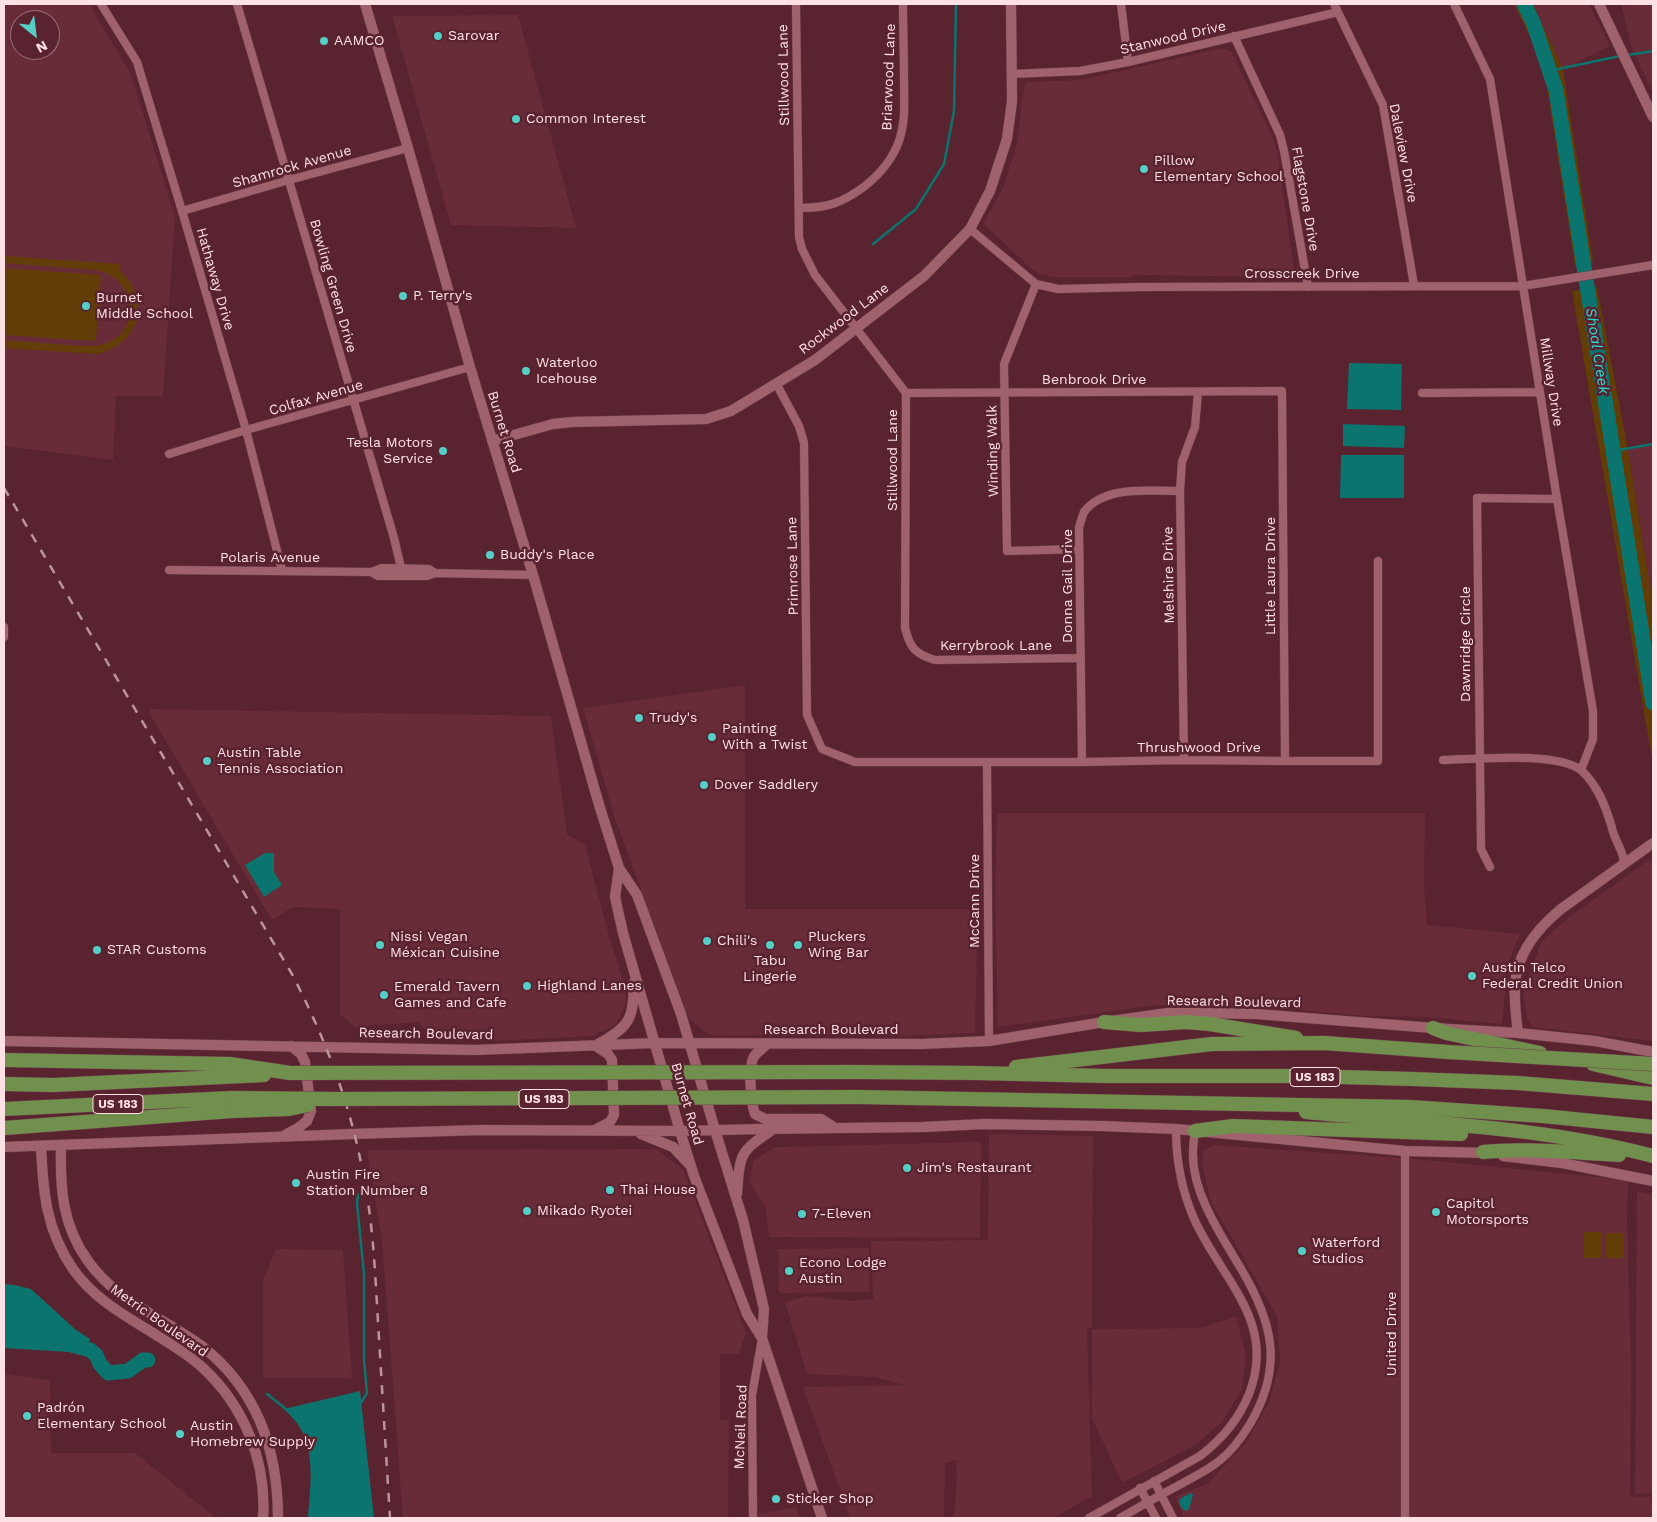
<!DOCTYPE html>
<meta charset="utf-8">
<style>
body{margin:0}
#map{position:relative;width:1657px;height:1522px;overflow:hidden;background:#59232f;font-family:"Work Sans",sans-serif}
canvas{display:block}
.frame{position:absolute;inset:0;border:5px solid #fee1e4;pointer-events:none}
.north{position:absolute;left:10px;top:10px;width:50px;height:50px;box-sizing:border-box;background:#59232f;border:1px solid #9b6f77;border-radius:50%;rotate:151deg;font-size:14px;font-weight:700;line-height:20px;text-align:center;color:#fee1e4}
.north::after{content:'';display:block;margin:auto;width:18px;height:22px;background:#55cec5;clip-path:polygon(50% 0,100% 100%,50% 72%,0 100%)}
</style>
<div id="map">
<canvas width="1657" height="1522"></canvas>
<div class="frame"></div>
<div class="north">N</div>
</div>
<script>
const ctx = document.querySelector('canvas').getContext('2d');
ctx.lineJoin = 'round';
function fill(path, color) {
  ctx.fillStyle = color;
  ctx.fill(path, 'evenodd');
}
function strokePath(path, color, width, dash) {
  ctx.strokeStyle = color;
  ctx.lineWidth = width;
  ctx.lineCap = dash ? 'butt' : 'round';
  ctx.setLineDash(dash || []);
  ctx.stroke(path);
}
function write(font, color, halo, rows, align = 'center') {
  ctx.font = font + ' "Work Sans",sans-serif';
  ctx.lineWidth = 5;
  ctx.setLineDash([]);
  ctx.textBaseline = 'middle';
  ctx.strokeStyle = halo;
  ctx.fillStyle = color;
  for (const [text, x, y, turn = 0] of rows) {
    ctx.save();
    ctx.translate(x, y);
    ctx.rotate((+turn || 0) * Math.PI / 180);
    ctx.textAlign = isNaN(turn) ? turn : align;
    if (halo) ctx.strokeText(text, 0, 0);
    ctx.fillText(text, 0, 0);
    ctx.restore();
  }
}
const built = new Path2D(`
 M4 4H91L97 18 130 72 175 216 163 396H116L113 460 4 446ZM20 20H50V50H20Z
 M1533 4H1589L1610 46 1563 69Z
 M1621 4H1653V92L1632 49Z
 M518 15 576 228 451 225 392 16Z
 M1221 48 1231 51 1272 136 1277 151 1295 276 1284 277 1134 275 1131 277H1053L1039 274 1031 269 986 226 984 222 1003 188 1017 144 1024 85 1027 82 1081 80Z
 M1653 445V605L1628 450Z
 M745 685V909H978L975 1033 900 1036 710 1035 689 1019 613 813 583 708Z
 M151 709 551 716 567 834 585 845 610 940 625 986 626 1002 616 1025 592 1036 493 1041 473 1033H428L418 1022 355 1027 340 1014V909L293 907 272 920 149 713Z
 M997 813H1425L1424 885 1427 925 1520 934 1508 963 1502 1024 1425 1017 1366 1016 1267 1007 1156 1005 998 1027 995 901Z
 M1653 857V1041L1532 1027 1527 1018 1523 994 1541 942 1569 917Z
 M998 1134 1093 1136 1092 1326 1087 1329 1092 1496 1054 1518H954L957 1475 956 1460 945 1463 944 1518H850L803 1387 904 1385 875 1377 807 1374 785 1302 807 1296 850 1301 873 1299 871 1241 988 1240 989 1135Z
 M981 1142 980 1238 769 1237 766 1208 749 1181 754 1160 775 1147Z
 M1215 1145 1415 1159 1628 1180 1627 1220 1631 1366 1630 1497 1653 1496V1518H1184L1175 1497 1208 1483 1246 1443 1269 1402 1280 1362 1277 1316 1211 1202 1202 1164 1204 1150Z
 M656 1149 683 1169 746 1333 739 1354H720V1419L729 1420 728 1518H403L382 1240 367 1150Z
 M1637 1191 1653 1195V1493L1635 1494Z
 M869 1248V1292L779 1293 778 1249Z
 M276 1249 343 1250 352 1378H263V1281Z
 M1236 1316 1246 1354 1242 1389 1222 1422 1195 1445 1122 1483 1092 1418V1329L1202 1328Z
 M4 1374 50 1380 51 1453H135L216 1518H4Z
 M796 1507 800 1518H757V1514Z`);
const green = new Path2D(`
 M1514 4H1533L1563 69 1593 262 1575 266 1546 81 1532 41Z
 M4 256 121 264 120 271C153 300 138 347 96 354L4 348V340C24 342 45 343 66 345 78 345 92 348 104 344 144 331 136 276 95 270L4 263Z
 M4 268 101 275 96 341 4 335Z
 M1597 287 1628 450 1653 605V764L1572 291Z
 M1584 1232H1601V1258H1584Z
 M1606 1233H1624V1258H1606Z`);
const water = new Path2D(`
 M1349 363 1402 364 1401 410 1347 409Z
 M1343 424 1405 426 1404 448 1343 446Z
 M1341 455H1404V498H1340Z
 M265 853H274V872L282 885 264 897 245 865Z
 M4 1284 14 1285 31 1289 76 1330 90 1339 85 1353 4 1348Z
 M360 1391 374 1518H308C310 1489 316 1452 299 1426 295 1420 289 1414 284 1409Z
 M1191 1493 1193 1495 1189 1509 1185 1511 1181 1507 1179 1502 1181 1498Z`);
const stream = new Path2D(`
 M1628 55 1653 51
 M1549 71 1620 56
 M873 244 916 209 944 164 954 111 956 4
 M1613 451 1653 444
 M372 1191H373
 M267 1394 286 1409
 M360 1404 367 1393 364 1360V1274L357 1203 358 1195 361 1193`);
const river = new Path2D(`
 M1524 4 1533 22 1556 90 1653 703
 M68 1344 90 1350 96 1355 100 1364 108 1373 128 1371 143 1360H148`);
const street = new Path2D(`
 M101 4 137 62 182 211 246 430 282 570
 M237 4 394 538 403 576
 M796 4 799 237 802 249 815 275 906 393 905 628C910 648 915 654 935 660L1081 658
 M1121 4 1128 62
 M1334 4 1383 105 1414 285
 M1454 4 1490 79 1557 499 1593 711V739L1581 770
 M1234 36 1280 135 1284 151 1308 287
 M1012 74 1080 71 1128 62 1338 12
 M799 208C828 208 842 203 865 186 880 174 893 158 899 141 906 121 904 100 904 80 904 55 903 29 903 4
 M182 211 289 180 408 148
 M970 229 1036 284 1058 289 1141 287 1523 286 1653 265
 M1036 284 1004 364 1007 551 1079 549
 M777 385 799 426 804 443 807 715 822 749 855 762H1082L1184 760 1285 761H1378V561
 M906 393 1282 391 1285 761
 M1422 393 1540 392
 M169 454 246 430 470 367
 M169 570 371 572 382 568 429 569 435 573
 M371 572 378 576H427L435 573 533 575
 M4 627V637
 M1184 760 1180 491 1182 462 1195 427 1198 392
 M1443 760C1474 759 1560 751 1582 771 1598 786 1606 807 1612 828 1615 842 1623 849 1624 863
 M987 762 989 1041
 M1082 762 1079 527C1081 522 1082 516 1084 512 1104 485 1150 491 1180 491
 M1490 867 1481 849 1477 498 1557 499
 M1154 1481 1173 1518
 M1140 1488 1156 1518
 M753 1518 752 1395 762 1339
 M1089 1518 1200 1456C1221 1440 1239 1419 1249 1394 1277 1322 1223 1281 1195 1221 1182 1192 1176 1161 1176 1129
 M1120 1518C1141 1506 1162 1494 1183 1483 1195 1476 1208 1470 1219 1461 1231 1452 1242 1437 1250 1424 1284 1366 1273 1322 1240 1267 1221 1235 1192 1193 1193 1153 1193 1146 1194 1138 1195 1131
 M1405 1518V1151`);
const secondary = new Path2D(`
 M365 4 408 148 470 367 533 575 600 808 619 868 637 895 681 1014 715 1130 743 1220 764 1309 762 1338
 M1599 4 1653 117
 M492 441 553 424 572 422 706 419 731 411 815 360 924 276 970 229 990 191 1007 139 1012 101 1011 4
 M619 868 615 897 623 933 680 1131 694 1176 747 1314 762 1338 822 1518
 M1518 1033C1516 1017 1514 1002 1515 986 1516 954 1538 928 1561 909L1653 843
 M4 1041 475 1050 655 1043 921 1044 989 1041 1104 1022 1168 1013H1202L1256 1014 1433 1028 1518 1033 1595 1041 1653 1052
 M598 1044C631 1026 633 1019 634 982
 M767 1044C764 1047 759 1051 755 1055 747 1065 751 1102 755 1114L765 1119H821L835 1128
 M595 1130 610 1122 614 1115 612 1060 608 1054 596 1046
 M641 1134 673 1147 689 1164
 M285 1135 298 1128 307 1121 311 1111 305 1062 301 1054 291 1046
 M61 1145C60 1189 62 1225 88 1261 109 1291 141 1308 171 1326 182 1333 193 1339 203 1347 257 1390 278 1451 278 1518
 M41 1146C43 1192 46 1230 73 1269 93 1298 124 1315 153 1333 170 1344 188 1354 203 1368 244 1406 267 1462 263 1518
 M4 1147 353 1134 480 1130 680 1131 759 1129 923 1127 984 1124 1101 1126 1176 1129 1405 1151 1489 1153
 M1503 1156 1562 1163 1653 1181
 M737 1194C740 1151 740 1152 775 1128`);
const highway = new Path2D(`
 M1104 1022 1141 1025 1186 1022 1210 1024 1296 1038
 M1433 1028 1446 1033 1540 1053
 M4 1060 230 1064 290 1073
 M1593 1064 1653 1078
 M1016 1067 1212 1044 1324 1043 1448 1052
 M857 1072 976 1073 1106 1076H1304L1413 1079 1518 1083 1653 1094
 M4 1084 54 1085 264 1075
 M857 1097 1410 1107 1543 1116 1653 1127
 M4 1109 231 1098
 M1306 1112C1422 1123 1540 1126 1653 1156
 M4 1128 232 1111
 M1195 1131 1233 1126 1461 1134
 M1483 1152C1528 1148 1574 1152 1619 1155`);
const rail = new Path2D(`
 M4 488 292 974C324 1036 349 1100 362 1168 373 1219 375 1271 378 1322 382 1388 386 1453 390 1518`);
const highwayBridge = new Path2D(`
 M1448 1052 1653 1064
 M290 1073 857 1072
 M231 1098 337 1099 857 1097
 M232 1111 289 1109 308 1105`);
const markers = [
 [438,36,5,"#55cec5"],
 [324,41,5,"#55cec5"],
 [516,119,5,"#55cec5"],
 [1144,169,5,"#55cec5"],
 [403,296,5,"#55cec5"],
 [86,306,5,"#55cec5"],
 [526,371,5,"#55cec5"],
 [443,451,5,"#55cec5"],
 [490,555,5,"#55cec5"],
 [639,718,5,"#55cec5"],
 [712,737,5,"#55cec5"],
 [207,761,5,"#55cec5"],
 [704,785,5,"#55cec5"],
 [707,941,5,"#55cec5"],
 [380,945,5,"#55cec5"],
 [770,945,5,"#55cec5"],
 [798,945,5,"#55cec5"],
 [97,950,5,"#55cec5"],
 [1472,976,5,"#55cec5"],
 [527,986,5,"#55cec5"],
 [384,995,5,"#55cec5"],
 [907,1168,5,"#55cec5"],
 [296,1183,5,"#55cec5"],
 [610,1190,5,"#55cec5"],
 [527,1211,5,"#55cec5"],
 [1436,1212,5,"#55cec5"],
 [802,1214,5,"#55cec5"],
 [1302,1251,5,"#55cec5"],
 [789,1271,5,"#55cec5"],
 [27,1416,5,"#55cec5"],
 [180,1434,5,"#55cec5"],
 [776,1499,5,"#55cec5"]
];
const shields = [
 [1315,1077,50],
 [544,1099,50],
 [118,1104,50]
];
const shieldNames = [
 ["US 183",1315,1077],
 ["US 183",544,1099],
 ["US 183",118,1104]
];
const poiNames = [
 ["Sarovar",448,36],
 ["AAMCO",334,41],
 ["Common Interest",526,119],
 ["Pillow",1154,161],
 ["Elementary School",1154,177],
 ["P. Terry's",413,296],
 ["Burnet",96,298],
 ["Middle School",96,314],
 ["Waterloo",536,363],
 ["Icehouse",536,379],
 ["Tesla Motors",433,443,"right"],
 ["Service",433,459,"right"],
 ["Buddy's Place",500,555],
 ["Trudy's",649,718],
 ["Painting",722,729],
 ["With a Twist",722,745],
 ["Austin Table",217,753],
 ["Tennis Association",217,769],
 ["Dover Saddlery",714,785],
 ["Nissi Vegan",390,937],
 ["Méxican Cuisine",390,953],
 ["Pluckers",808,937],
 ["Wing Bar",808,953],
 ["Chili's",717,941],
 ["STAR Customs",107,950],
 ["Tabu",770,961,"center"],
 ["Lingerie",770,977,"center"],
 ["Austin Telco",1482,968],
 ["Federal Credit Union",1482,984],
 ["Highland Lanes",537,986],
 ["Emerald Tavern",394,987],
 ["Games and Cafe",394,1003],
 ["Jim's Restaurant",917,1168],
 ["Austin Fire",306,1175],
 ["Station Number 8",306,1191],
 ["Thai House",620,1190],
 ["Capitol",1446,1204],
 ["Motorsports",1446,1220],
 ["Mikado Ryotei",537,1211],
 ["7-Eleven",812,1214],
 ["Waterford",1312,1243],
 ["Studios",1312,1259],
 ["Econo Lodge",799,1263],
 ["Austin",799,1279],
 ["Padrón",37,1408],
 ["Elementary School",37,1424],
 ["Austin",190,1426],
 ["Homebrew Supply",190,1442],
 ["Sticker Shop",786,1499]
];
const streetNames = [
 ["Stanwood Drive",1173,38,-13],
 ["Stillwood Lane",784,75,-91],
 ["Briarwood Lane",889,77,-88],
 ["Daleview Drive",1403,153,79],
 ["Shamrock Avenue",292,167,-16],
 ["Flagstone Drive",1305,199,80],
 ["Crosscreek Drive",1302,274],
 ["Hathaway Drive",215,279,74],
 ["Bowling Green Drive",333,286,74],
 ["Rockwood Lane",844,319,-37],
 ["Benbrook Drive",1094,380],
 ["Millway Drive",1551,382,81],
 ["Colfax Avenue",316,398,-16],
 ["Burnet Road",504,432,73],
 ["Winding Walk",993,451,-91],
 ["Stillwood Lane",893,460,-90],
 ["Polaris Avenue",270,558],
 ["Primrose Lane",793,566,-91],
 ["Melshire Drive",1169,575,-91],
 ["Little Laura Drive",1271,576,-90],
 ["Donna Gail Drive",1068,586,-90],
 ["Dawnridge Circle",1466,644,-90],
 ["Kerrybrook Lane",996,646],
 ["Thrushwood Drive",1199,748],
 ["McCann Drive",975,901,-90],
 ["Research Boulevard",1234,1002,1],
 ["Research Boulevard",831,1030],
 ["Research Boulevard",426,1034,1],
 ["Burnet Road",687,1104,74],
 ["Metric Boulevard",159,1321,35],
 ["United Drive",1392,1334,-90],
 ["McNeil Road",741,1427,-88]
];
const waterNames = [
 ["Shoal Creek",1597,351,81]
];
fill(built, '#682b38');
fill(green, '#633d07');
fill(water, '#0c746e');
strokePath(stream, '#0c746e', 2.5);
strokePath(river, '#0c746e', 15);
strokePath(street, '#6e404c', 9);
strokePath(secondary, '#6e404c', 11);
strokePath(highway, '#6e404c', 15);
strokePath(street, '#9f626c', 8);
strokePath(secondary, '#9f626c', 10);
strokePath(highway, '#718f4d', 14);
strokePath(rail, '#bc959c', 2.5, [9, 9]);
strokePath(highwayBridge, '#6e404c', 15, []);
strokePath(highwayBridge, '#718f4d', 14);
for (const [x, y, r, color] of markers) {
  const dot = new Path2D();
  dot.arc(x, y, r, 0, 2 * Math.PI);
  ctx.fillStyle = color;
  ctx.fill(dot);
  strokePath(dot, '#59232f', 2);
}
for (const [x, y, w] of shields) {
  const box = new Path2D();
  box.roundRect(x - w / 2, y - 9.5, w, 19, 4);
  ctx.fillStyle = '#59232f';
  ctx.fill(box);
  strokePath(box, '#fee1e4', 1);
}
write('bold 12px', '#fee1e4', null, shieldNames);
write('14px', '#fee1e4', '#59232f', poiNames, 'left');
write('14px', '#fee1e4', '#59232f', streetNames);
write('italic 15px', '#23ded4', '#59232f', waterNames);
</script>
